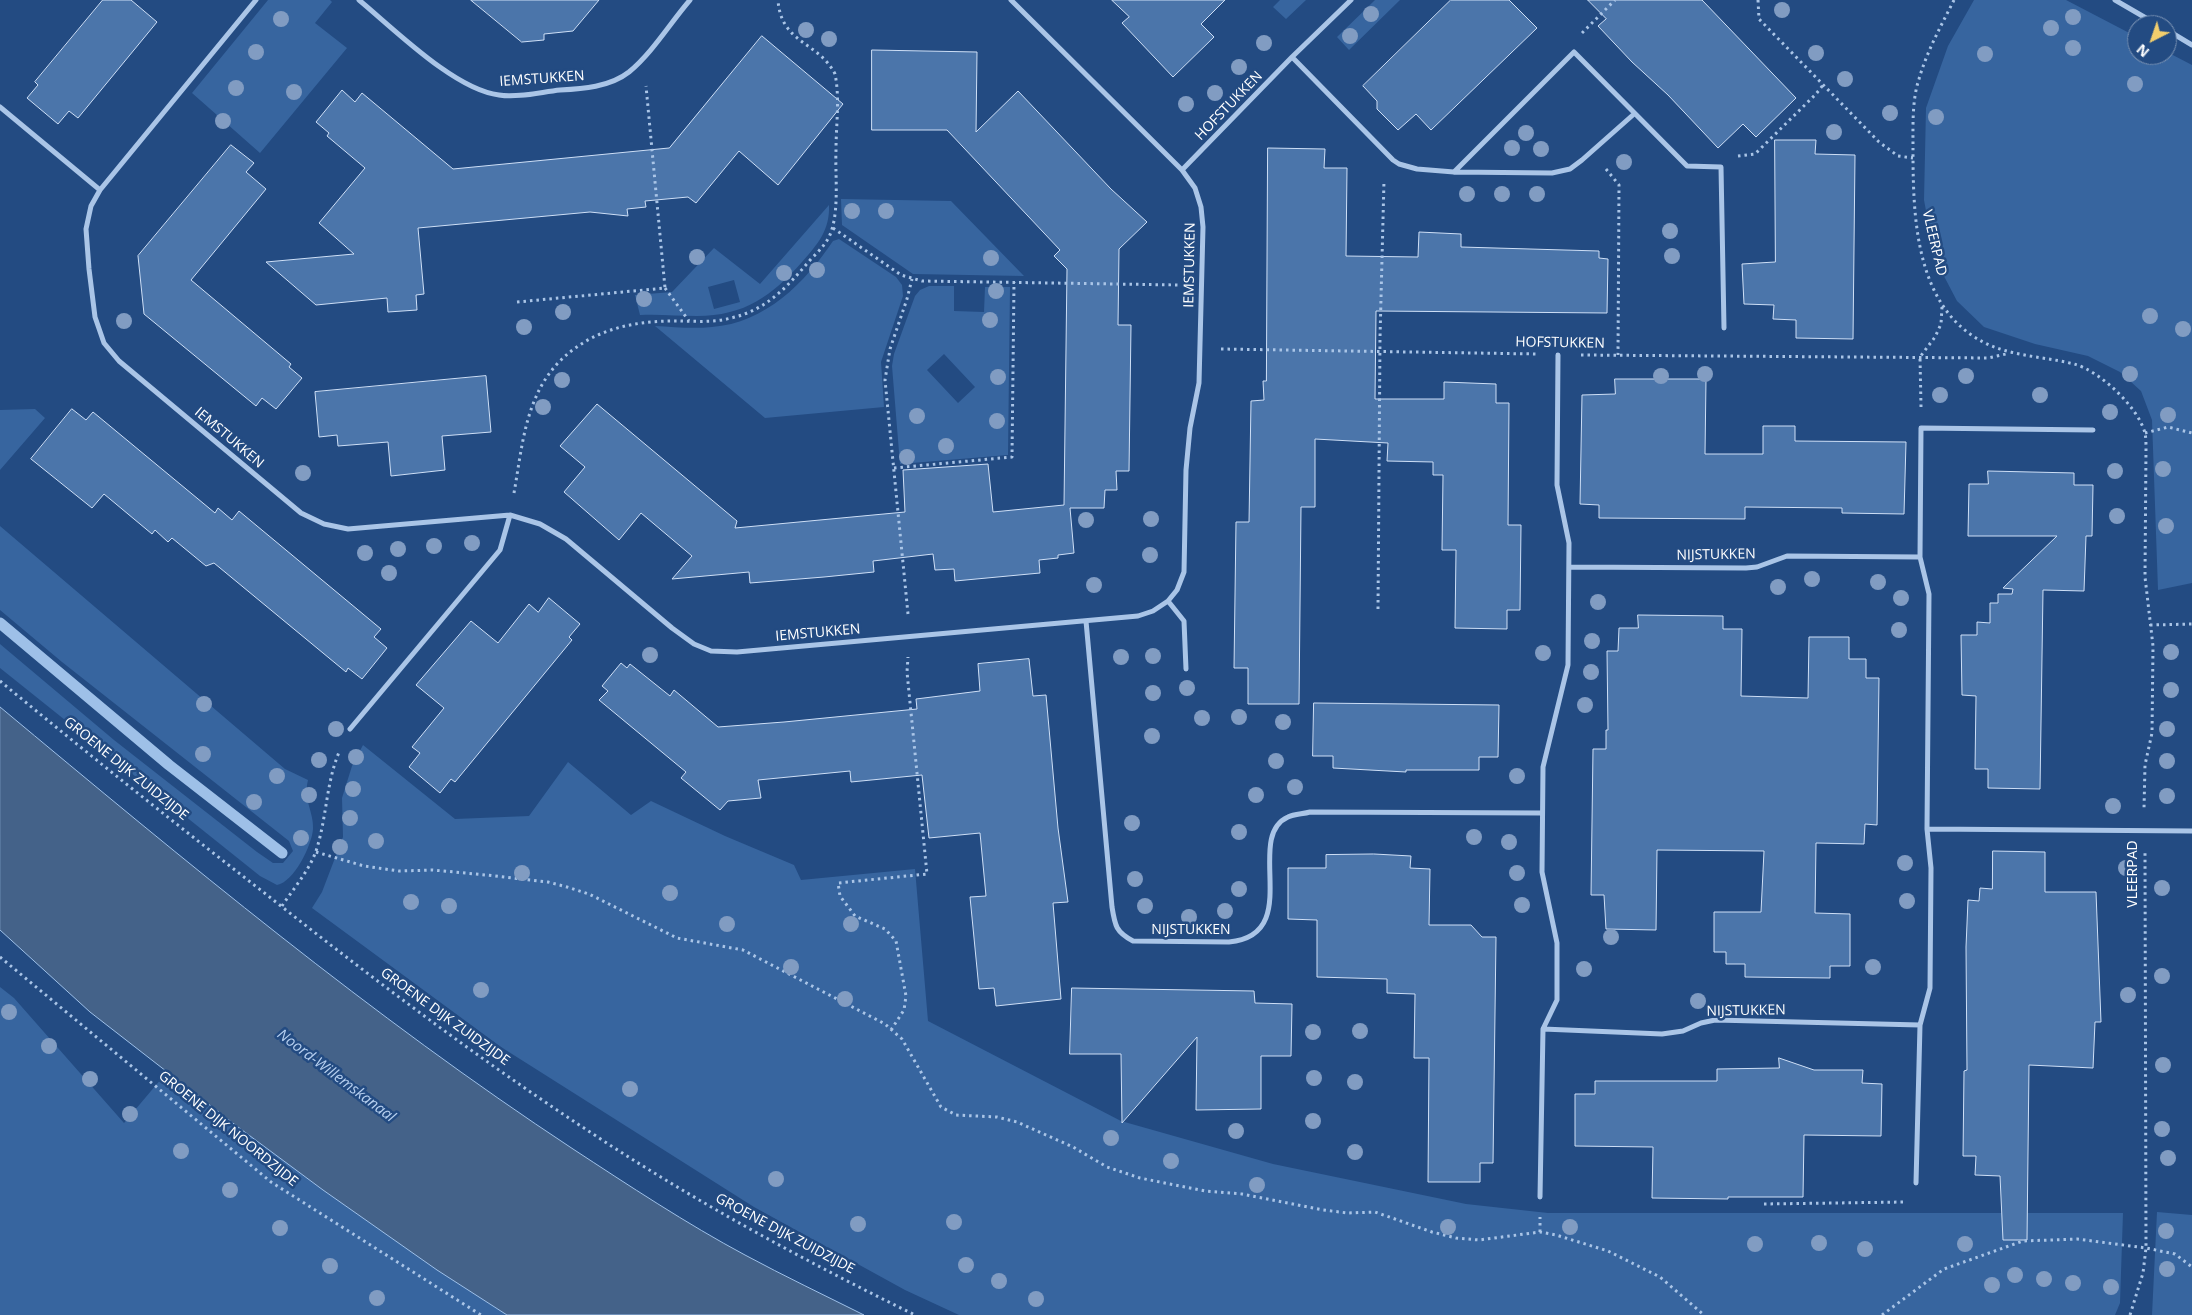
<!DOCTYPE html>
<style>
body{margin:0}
#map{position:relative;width:2192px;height:1315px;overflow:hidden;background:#234b82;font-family:"Open Sans",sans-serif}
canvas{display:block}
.north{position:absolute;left:2127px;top:15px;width:50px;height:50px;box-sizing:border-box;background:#234b82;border:1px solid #7b93b4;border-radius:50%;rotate:221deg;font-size:14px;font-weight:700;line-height:20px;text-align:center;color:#fff}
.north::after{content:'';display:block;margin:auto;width:18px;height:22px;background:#f2ce6d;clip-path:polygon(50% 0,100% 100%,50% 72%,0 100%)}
</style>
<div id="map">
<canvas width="2192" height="1315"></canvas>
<div class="north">N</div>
</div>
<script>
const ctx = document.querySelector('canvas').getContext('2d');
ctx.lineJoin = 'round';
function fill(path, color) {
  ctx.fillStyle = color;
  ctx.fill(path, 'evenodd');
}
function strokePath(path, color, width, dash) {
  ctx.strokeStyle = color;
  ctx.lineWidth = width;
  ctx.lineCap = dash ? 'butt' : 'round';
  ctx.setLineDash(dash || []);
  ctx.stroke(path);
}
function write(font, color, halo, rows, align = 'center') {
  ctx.font = font + ' "Open Sans",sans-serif';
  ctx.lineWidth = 5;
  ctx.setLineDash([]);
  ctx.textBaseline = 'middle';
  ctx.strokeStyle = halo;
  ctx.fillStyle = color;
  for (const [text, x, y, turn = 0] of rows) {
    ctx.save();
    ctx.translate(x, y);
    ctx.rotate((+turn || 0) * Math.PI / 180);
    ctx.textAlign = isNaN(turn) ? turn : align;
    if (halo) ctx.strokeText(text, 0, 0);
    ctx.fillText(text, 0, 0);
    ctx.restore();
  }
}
const green = new Path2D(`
 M268 0H330L332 2 315 23 347 48 260 153 192 93Z
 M1280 0H1306L1286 19 1273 7Z
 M1375 0H1400L1349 50 1337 37Z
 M1974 0H2066L2137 37V55H2167V52L2192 65V583L2158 590 2152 420 2141 391 2120 372 2088 356 2035 344 1984 327 1957 301 1935 259 1924 200 1926 108 1948 46Z
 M841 199 951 201 1024 276 913 274 842 225Z
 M829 205C830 230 818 244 802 262 772 296 744 316 697 316 678 316 659 314 640 315L635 295 672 292 714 248 760 284ZM734 280 740 302 714 309 708 287Z
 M839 239 896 277 902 285 903 296 881 362 884 407 765 418 655 326C674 327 693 329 712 327 765 323 805 283 833 241Z
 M929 286H954V311L984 312 985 287H1010L1008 455 900 464 892 366 894 354 915 296 920 290ZM944 354 975 387 958 403 927 370Z
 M35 409 45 418 0 470V410Z
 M0 526 285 769 308 780C303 800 314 812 313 829 312 845 294 882 277 885L260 876 0 668V644L114 740 257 852 273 863H283L293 851 289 841 62 662 0 610Z
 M363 745 455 819 529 816 568 762 631 815 651 801 725 836 794 865 801 880 915 869 928 1021 1121 1121 1273 1164 1466 1204 1548 1213H2123L2120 1303 2115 1315H959L905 1290 754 1207 501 1047 312 908 322 892 343 837 342 798 352 766Z
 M0 987 14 998 124 1123 167 1072C278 1157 389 1240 507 1315H0Z
 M2157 1212 2192 1215V1315H2152Z`);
const water = new Path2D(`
 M0 707C185 861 371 1016 573 1149 628 1185 687 1224 745 1255 784 1276 824 1295 864 1315H507L437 1270 323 1190 238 1127 90 1012 0 930Z`);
const stream = new Path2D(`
 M0 623 169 765 282 853`);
const building = new Path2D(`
 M103 0H131L157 22 78 118 69 111 58 124 27 98 38 85 35 82Z
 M471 0H599L573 31 544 34V40L522 42Z
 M1112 0H1225L1201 24 1214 37 1173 77 1122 23 1129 17Z
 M1451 0H1509L1537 28 1431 130 1416 114 1398 130 1377 109V101L1363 86Z
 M1588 0H1702L1796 98 1756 137 1743 124 1718 148 1668 95 1632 62 1598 26 1606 19Z
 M762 36 843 104 778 185 739 151 696 203 688 197 645 201 646 207 627 209 628 216 590 212 418 228 424 294 416 295 417 310 388 312 387 298 316 305 266 262 354 254 319 223 365 168 327 136 329 133 316 122 342 90 355 102 362 93 453 169 669 148Z
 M872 50 977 52 976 132 1018 91 1111 189 1147 222 1119 249 1118 325H1131L1129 471H1116L1117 490H1105L1104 508H1070L1074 553 1058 555V558L1039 560 1040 573 955 581 954 569 935 570 933 554 873 561 874 572 824 577 750 583 749 572 672 579 692 556 641 513 619 540 564 492 585 467 560 446 597 404 737 521 735 528 905 512 903 470 988 464 993 512 1064 505 1067 269 1054 256 1060 250 947 130H872Z
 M1775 140H1816L1815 154 1855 155 1853 339 1796 338V320L1773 319 1774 305 1744 304 1742 264 1775 262Z
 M231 145 254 163 246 172 266 189 191 280 291 364 289 367 302 378 276 409 262 398 256 406 144 314 138 256Z
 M1268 148 1325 149 1324 168H1347L1346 256 1418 257 1419 232 1461 234V247L1599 251V258L1608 259 1607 313 1376 311 1375 399H1444V382L1496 384V403H1509L1508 525H1521L1520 610H1507V629L1455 628 1456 550H1442L1443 475H1433V462L1387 461 1388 443 1315 439V507H1301L1299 704H1248V668H1234L1236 522H1249L1251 401 1264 400 1263 381H1266Z
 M486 376 491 432 442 436 445 470 391 476 388 442 338 446 337 435 319 437 315 392Z
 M1615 379H1706L1705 454H1763V426H1795V441L1906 442 1904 514 1842 513V508L1745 507V519L1599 518V505L1580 504 1582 395 1615 394Z
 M72 409 86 420 93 412 215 513 218 508 232 520 239 511 381 629 374 637 387 648 362 679 348 668 346 672 214 563 206 566 172 538 168 542 155 530 152 534 104 494 92 508 31 459Z
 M1988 471 2074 473V485H2093L2092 536H2086L2084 591 2043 590 2040 789 1988 788V769H1975L1976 696 1962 695 1961 635H1977V622L1990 623V603H1998V594H2012L2013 589 2003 588 2057 536H1968L1969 484H1988Z
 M549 598 580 624 569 637 572 640 455 782 451 779 440 793 409 767 420 753 412 747 444 708 416 685 471 621 498 643 529 604 538 612Z
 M1638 615 1723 616V629H1742L1741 696 1808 698 1809 637H1849V659H1866V678H1879L1877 825 1865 824 1864 844 1816 843 1815 913 1850 914V966H1830V978L1745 977V964H1726V952H1714V912H1761L1764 851 1657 850 1656 930 1606 929 1604 895H1591L1593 749H1606V730H1608L1607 651H1618L1619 628H1638Z
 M1029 659 1033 696 1046 695 1058 828 1068 902 1053 903 1061 999 996 1006 994 988 979 989 970 897 986 896 980 833 929 838 922 775 851 782 850 771 758 780 761 798 728 801 720 810 681 778 686 772 599 700 608 691 602 686 621 663 627 668 630 664 670 696 674 690 718 727 784 722 917 709 916 699 980 691 978 664Z
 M1314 703 1499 705 1498 757H1479V770H1406V772L1333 768V756H1313Z
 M1993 851 2045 852V892H2096L2101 1022H2095L2093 1068 2029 1065 2027 1240H2003L2000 1176 1975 1175 1976 1156H1963L1964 1071 1967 1070 1966 947 1968 900 1979 901 1980 888 1992 889Z
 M1374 854 1411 856 1410 868 1430 869 1429 925H1471L1482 937H1496L1493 1163H1480V1182H1428L1429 1058H1414L1415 994 1387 993V979L1317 977V920L1288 919V868H1326V855Z
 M1072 988 1254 991 1255 1003 1292 1004 1291 1056H1261V1109L1196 1110 1197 1037 1122 1123 1121 1054H1070Z
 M1779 1058 1814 1070H1863L1862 1083 1882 1084 1881 1136 1804 1135 1803 1197H1728V1199L1652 1198 1653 1147 1575 1146V1094H1595V1081H1717V1069L1779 1068Z`);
const path = new Path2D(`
 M1758 0 1759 19 1879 142 1898 156 1913 158
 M1954 0C1941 26 1927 51 1919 79 1912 100 1913 125 1913 147 1913 210 1914 294 1970 334 2002 357 2038 355 2074 364 2100 371 2138 407 2145 433 2146 438 2146 444 2146 449L2145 577 2153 646 2152 733 2145 765 2144 809
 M1582 33 1615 0
 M1738 156 1755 154 1816 94 1823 85
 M1606 169 1619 185 1618 355
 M833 228 901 275 922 281 1179 285
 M665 288 689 321
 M517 302 665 288 646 86
 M1221 349 1537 354
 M1581 355 1988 358 2006 354
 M1921 407 1920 357 1935 337 1941 324 1942 307
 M2145 433 2168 427 2192 433
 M894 468 1012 457 1014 282
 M514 493C522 448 525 398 558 363 590 330 631 321 675 321 693 321 713 323 731 318 767 310 788 286 811 259 820 250 829 241 832 229 839 206 835 173 836 150 836 125 840 98 835 74 818 41 781 44 778 0
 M1378 609 1380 338 1384 180
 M908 614 885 380 890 349 907 299 912 279
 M2150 625 2192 624
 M0 681C88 754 177 825 267 895 373 979 480 1060 593 1134 696 1202 805 1261 915 1315
 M316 852 364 866 399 871 433 870 486 875 548 882 567 887 589 894 677 938 743 950 885 1024 902 1039 941 1107 956 1115 997 1117 1017 1122 1073 1147 1107 1167 1140 1178 1205 1191 1242 1194 1323 1210 1348 1213 1375 1212 1432 1232 1456 1238 1479 1240 1540 1232 1556 1235 1608 1251 1660 1277 1704 1315
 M282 906C293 889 309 871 316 851 327 818 326 781 340 750
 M0 957 271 1182 481 1315
 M891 1030 904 1010 906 996 896 941 885 929 855 916 840 896 838 883 927 874 907 672 908 657
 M1764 1204 1904 1202
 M1540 1232V1217
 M1882 1315 1944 1269 2023 1241 2077 1239 2146 1248 2175 1254 2192 1267
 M2130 1315 2143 1273 2146 1248 2145 853`);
const street = new Path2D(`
 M359 0C394 29 455 90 499 95 518 98 541 92 560 90 582 89 610 87 629 72 653 52 670 23 690 0
 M2115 0 2158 25
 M2167 30 2192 45
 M1292 57 1393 160 1399 164 1417 169 1454 172 1552 173 1570 169 1582 160 1634 114
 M0 107 100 190 256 0
 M1182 170 1292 57 1351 0
 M1454 172 1574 52 1687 166 1721 167 1724 328
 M100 190 91 206 86 229 89 269 95 317 104 343 119 361 301 513 324 524 348 529 510 515 540 524 566 539 672 628 694 644 711 651 737 652 1138 616 1153 611 1168 601 1177 590 1184 572 1186 470 1190 428 1199 383 1203 227 1201 207 1195 188 1182 170 1011 0
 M1569 567 1746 568 1757 567 1787 556 1920 557
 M1168 601 1184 621 1186 669
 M1086 621 1112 907C1115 926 1116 932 1133 941L1229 942C1305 935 1243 837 1288 817 1294 814 1303 814 1310 812L1542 813
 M350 729 500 550 510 515
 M1927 829 2192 831
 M1543 1029 1662 1034 1683 1031 1701 1023 1715 1020 1920 1025
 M1916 1183 1920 1025 1930 988 1931 868 1927 829 1929 594 1920 557 1921 428 2093 430
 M1540 1197 1543 1029 1557 1000V943L1542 872 1543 767 1568 665 1569 543 1557 485 1558 355`);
const trees = [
 [1782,10],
 [1371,14],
 [2073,17],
 [281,19],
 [2051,28],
 [806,30],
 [1350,36],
 [829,39],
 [1264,43],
 [2073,48],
 [256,52],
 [1816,53],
 [1985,54],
 [1239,67],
 [1845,79],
 [2135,84],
 [236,88],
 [294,92],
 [1215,93],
 [1186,104],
 [1890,113],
 [1936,117],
 [223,121],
 [1834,132],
 [1526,133],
 [1512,148],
 [1541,149],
 [1624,162],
 [1467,194],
 [1502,194],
 [1537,194],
 [852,211],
 [886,211],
 [1670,231],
 [1672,256],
 [697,257],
 [991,258],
 [817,270],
 [784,273],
 [996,291],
 [644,299],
 [563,312],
 [2150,316],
 [990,320],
 [124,321],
 [524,327],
 [2183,329],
 [1705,374],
 [2130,374],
 [1661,376],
 [1966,376],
 [998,377],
 [562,380],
 [1940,395],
 [2040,395],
 [543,407],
 [2110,412],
 [2168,415],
 [917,416],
 [997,421],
 [946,446],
 [907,457],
 [2163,469],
 [2115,471],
 [303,473],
 [2117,516],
 [1151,519],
 [1086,520],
 [2166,526],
 [472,543],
 [434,546],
 [398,549],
 [365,553],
 [1150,555],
 [389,573],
 [1812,579],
 [1878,582],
 [1094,585],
 [1778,587],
 [1901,598],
 [1598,602],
 [1899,630],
 [1592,641],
 [2171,652],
 [1543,653],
 [650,655],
 [1153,656],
 [1121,657],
 [1591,672],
 [1187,688],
 [2171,690],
 [1153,693],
 [204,704],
 [1585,705],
 [1239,717],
 [1202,718],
 [1283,722],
 [336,729],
 [2167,729],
 [1152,736],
 [203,754],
 [356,757],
 [319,760],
 [1276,761],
 [2167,761],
 [277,776],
 [1517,776],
 [1295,787],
 [353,789],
 [309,795],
 [1256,795],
 [2167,796],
 [254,802],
 [2113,806],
 [350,818],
 [1132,823],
 [1239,832],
 [1474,837],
 [301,838],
 [376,841],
 [1509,842],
 [340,847],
 [1905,863],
 [2126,868],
 [522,873],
 [1517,873],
 [1135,879],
 [2162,888],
 [1239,889],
 [670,893],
 [1907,901],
 [411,902],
 [1522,905],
 [449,906],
 [1145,906],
 [1225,911],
 [1189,917],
 [727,924],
 [851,924],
 [1611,937],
 [791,967],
 [1873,967],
 [1584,969],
 [2162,976],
 [481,990],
 [2128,995],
 [845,999],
 [1698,1001],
 [9,1012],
 [1360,1031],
 [1313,1032],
 [49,1046],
 [2163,1065],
 [1314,1078],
 [90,1079],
 [1355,1082],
 [630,1089],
 [130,1114],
 [1313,1121],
 [2162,1129],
 [1236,1131],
 [1111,1138],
 [181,1151],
 [1355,1152],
 [2168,1158],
 [1171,1161],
 [776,1179],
 [1257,1185],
 [230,1190],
 [954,1222],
 [858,1224],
 [1448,1227],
 [1570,1227],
 [280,1228],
 [2166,1231],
 [1819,1243],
 [1755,1244],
 [1965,1244],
 [1865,1249],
 [966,1265],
 [330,1266],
 [2167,1269],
 [2015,1275],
 [2044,1279],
 [999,1281],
 [2073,1283],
 [1992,1285],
 [2111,1287],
 [377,1298],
 [1036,1299]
];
const streetNames = [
 ["IEMSTUKKEN",542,79,-4],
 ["HOFSTUKKEN",1229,106,-46],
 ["VLEERPAD",1934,243,77],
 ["IEMSTUKKEN",1190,265,-89],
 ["HOFSTUKKEN",1560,343,1],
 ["IEMSTUKKEN",229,438,40],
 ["NIJSTUKKEN",1716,555,-1],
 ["IEMSTUKKEN",818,633,-5],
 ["GROENE DIJK ZUIDZIJDE",126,769,39],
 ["VLEERPAD",2133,874,-90],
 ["NIJSTUKKEN",1191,930],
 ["NIJSTUKKEN",1746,1011,-1],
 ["GROENE DIJK ZUIDZIJDE",445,1017,36],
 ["GROENE DIJK NOORDZIJDE",228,1129,39],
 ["GROENE DIJK ZUIDZIJDE",785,1234,28]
];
const waterNames = [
 ["Noord-Willemskanaal",336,1076,37]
];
fill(green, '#37659f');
fill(water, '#446289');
strokePath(water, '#9ec0e8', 1);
strokePath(stream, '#9ec0e8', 11);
fill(building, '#4b75aa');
strokePath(building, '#cedff6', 1);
strokePath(path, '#aac5e7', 3, [2.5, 4]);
strokePath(street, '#aac5e7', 5);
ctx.fillStyle = '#819cc2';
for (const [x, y] of trees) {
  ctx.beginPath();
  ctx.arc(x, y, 8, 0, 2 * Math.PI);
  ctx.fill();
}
write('14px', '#fff', '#234b82', streetNames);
write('italic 15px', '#b6cfef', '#234b82', waterNames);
</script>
